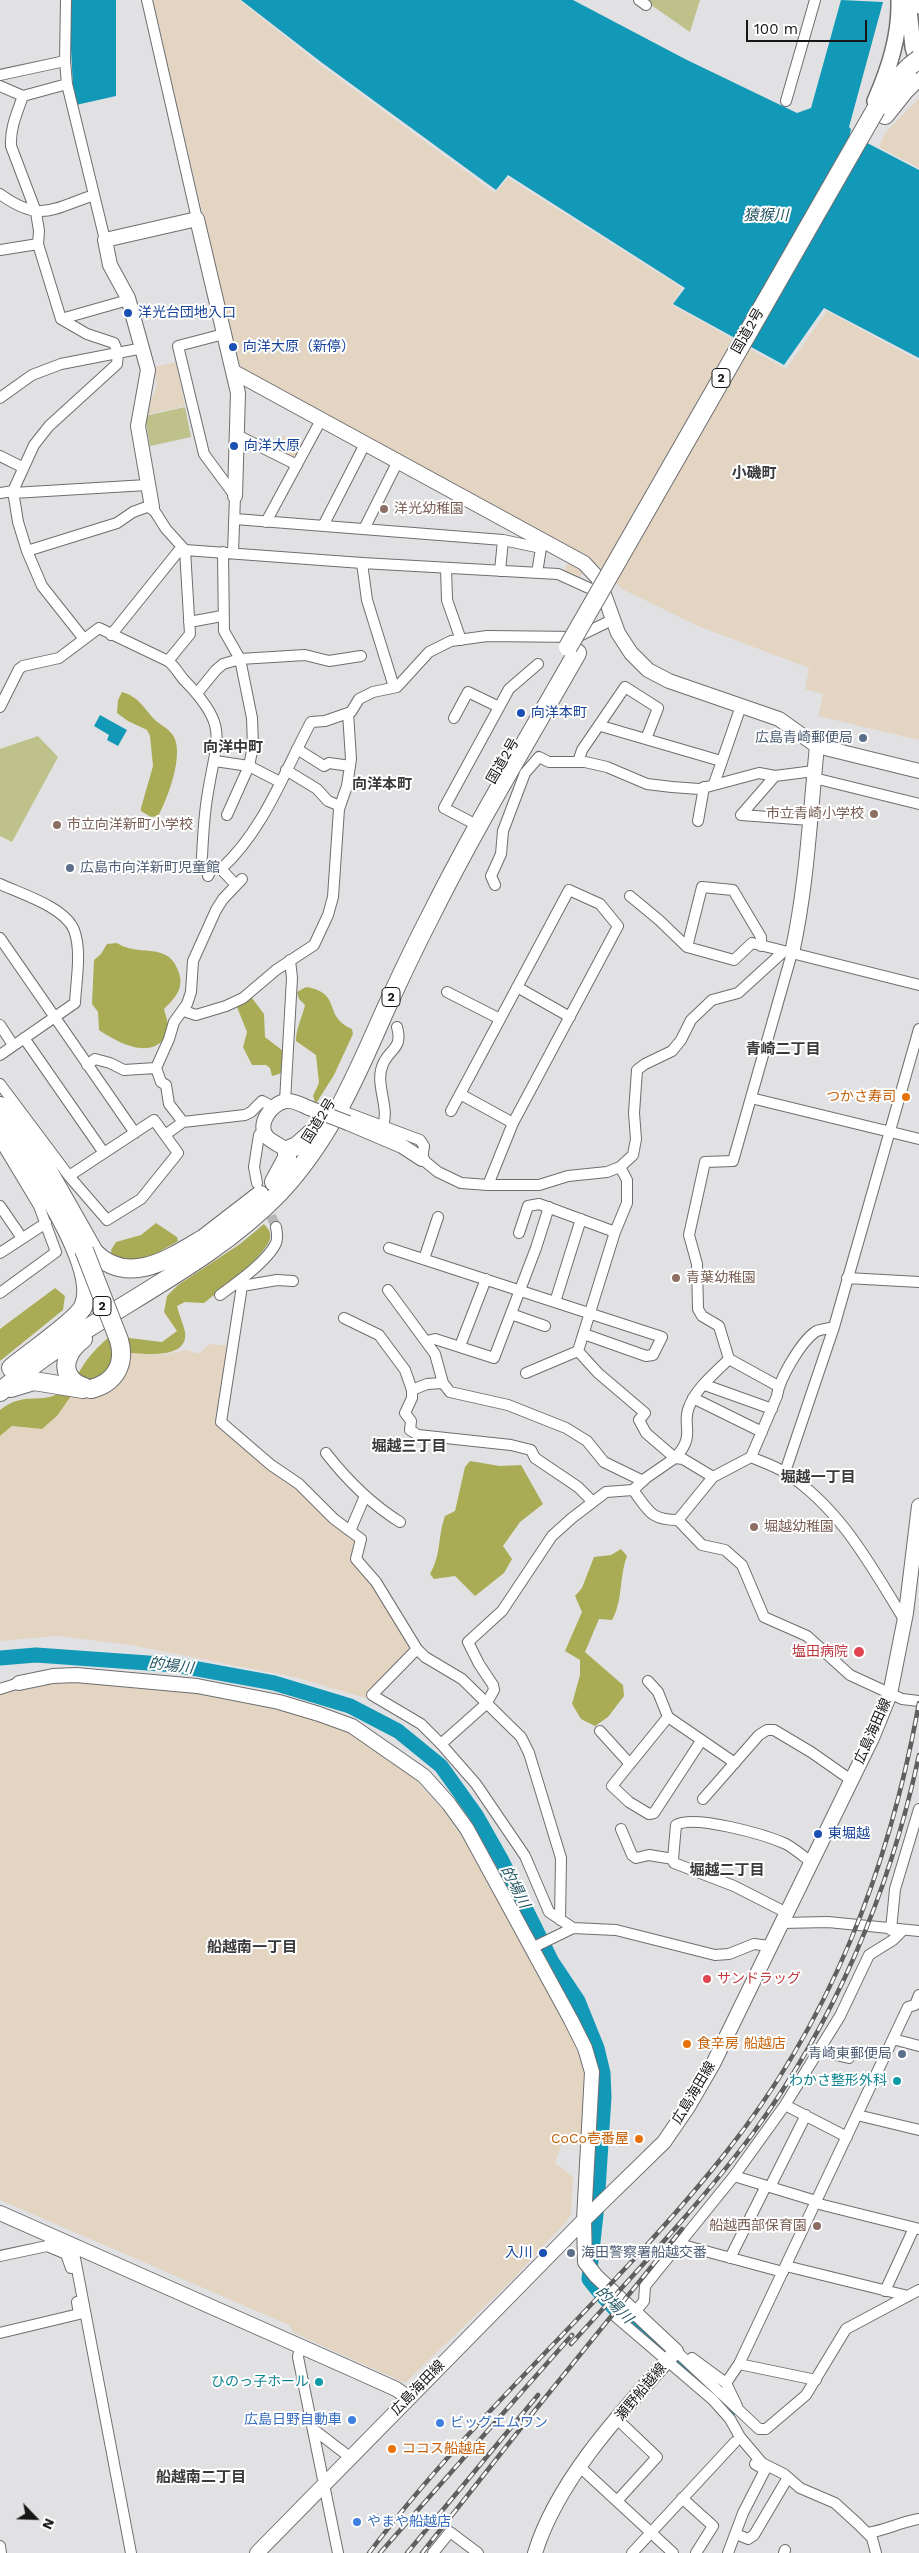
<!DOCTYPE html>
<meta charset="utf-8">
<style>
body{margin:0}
#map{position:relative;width:919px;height:2553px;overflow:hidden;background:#e1e1e3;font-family:"Work Sans",sans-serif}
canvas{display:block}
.north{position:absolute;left:10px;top:2493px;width:50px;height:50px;-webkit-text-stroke:4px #fff;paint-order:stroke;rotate:114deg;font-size:14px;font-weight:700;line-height:20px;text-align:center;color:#161617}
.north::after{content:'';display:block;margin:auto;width:18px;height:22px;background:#161617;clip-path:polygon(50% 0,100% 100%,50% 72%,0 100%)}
.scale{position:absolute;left:746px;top:20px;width:121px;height:22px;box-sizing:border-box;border:2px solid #161617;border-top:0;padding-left:6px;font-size:15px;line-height:18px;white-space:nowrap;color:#161617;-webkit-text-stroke:4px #fff;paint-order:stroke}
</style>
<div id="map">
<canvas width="919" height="2553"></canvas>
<div class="north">N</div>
<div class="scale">100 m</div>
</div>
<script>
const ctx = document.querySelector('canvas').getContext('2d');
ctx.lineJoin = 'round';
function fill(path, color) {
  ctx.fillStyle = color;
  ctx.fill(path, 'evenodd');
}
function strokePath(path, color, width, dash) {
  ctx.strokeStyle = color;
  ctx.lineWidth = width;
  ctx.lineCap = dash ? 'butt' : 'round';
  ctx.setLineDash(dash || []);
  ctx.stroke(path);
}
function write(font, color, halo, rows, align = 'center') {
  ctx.font = font + ' "Work Sans","Noto Sans JP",sans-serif';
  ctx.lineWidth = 4;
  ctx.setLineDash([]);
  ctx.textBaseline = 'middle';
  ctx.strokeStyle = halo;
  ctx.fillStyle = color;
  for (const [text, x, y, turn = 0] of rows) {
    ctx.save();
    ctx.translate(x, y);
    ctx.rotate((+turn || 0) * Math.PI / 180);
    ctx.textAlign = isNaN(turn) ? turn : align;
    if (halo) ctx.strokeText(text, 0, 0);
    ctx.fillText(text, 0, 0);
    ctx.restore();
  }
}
const industrial = new Path2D(`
 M152 0H239L318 63 495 193 508 178 682 288 672 305 786 369 827 311 919 361V740L818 716 823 694 805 689 809 668 698 626 622 589 601 567 250 376 238 363Z
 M919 98V168L879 147 885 133Z
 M176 362 185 406 145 415 157 386 154 367Z
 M283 435 304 446 296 461 275 451Z
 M568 563 583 571 579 580 563 573Z
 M210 1344 229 1346 219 1423 299 1486 358 1539 354 1559 374 1583 414 1646 366 1698 294 1677 130 1645 57 1636 0 1641V1436L12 1426 42 1429 57 1416 71 1396 129 1364 131 1353 166 1354 187 1350 198 1354Z
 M77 1681 195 1691 259 1703 297 1713 339 1728 362 1740 410 1774 445 1812 468 1846 570 2033 585 2071 587 2100 585 2135 565 2134 555 2163 573 2177 571 2214 567 2221 510 2282 405 2383 294 2333 289 2325 0 2200V1694L57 1682Z`);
const green = new Path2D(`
 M644 0H700L690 32Z
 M185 407 191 437 150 446 145 416Z
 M38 736 58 757 12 842 0 836V749Z`);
const forest = new Path2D(`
 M122 692C139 697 143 707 154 719 160 725 170 729 174 737 184 756 167 800 158 816L151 817 141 811V808L153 766 150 736 147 730 128 721 117 713 118 700Z
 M117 943C140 958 169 940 179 973 184 989 175 998 164 1009L169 1027C167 1031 165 1038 162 1041 146 1058 115 1041 99 1030L98 1012 92 1004 94 960 101 954 107 944Z
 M306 987C343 993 322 1016 352 1029L353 1034 334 1075 317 1102H315L313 1096 319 1083 316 1055 296 1041C296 1028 302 1018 305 1005L299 999 297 992Z
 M248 998H252L264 1014 265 1037 283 1051 284 1065 282 1073 272 1076 270 1068 266 1065H252L243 1047 247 1032 237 1007Z
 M156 1223 177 1237 178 1241C157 1253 137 1267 112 1256L111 1250 116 1242 141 1235Z
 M264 1224C268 1229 271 1231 270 1238 268 1254 218 1292 204 1303L185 1302 177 1306C179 1315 183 1323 185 1332 189 1359 146 1354 131 1353 125 1391 105 1396 71 1396L57 1416 42 1429 12 1426 0 1436V1410C25 1391 36 1404 58 1394 73 1387 80 1368 90 1356 99 1345 110 1336 121 1327L129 1338 162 1342 177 1331 164 1312 167 1296 178 1285 240 1244Z
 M55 1288 65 1296 63 1310 0 1361V1329Z
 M470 1461 500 1466 521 1465 543 1504 520 1522 503 1546 512 1559 504 1573 475 1596 455 1576 434 1579 430 1574C442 1552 437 1539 445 1516L455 1511 465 1467Z
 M621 1549 627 1556C619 1577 623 1601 612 1620L599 1619 585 1652 623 1685 624 1696 608 1717 595 1726 581 1719 572 1704 580 1675V1660L565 1651 582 1612 575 1596 582 1588 594 1557 611 1555Z`);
const water = new Path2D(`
 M71 0H116V96L76 105 73 88 69 10Z
 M241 0H573L685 59 797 113 811 108 841 0 883 2 849 127 851 129 850 134 919 170V358L824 308 784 365 673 304 685 288 508 175 496 190 321 62Z
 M100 715 127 730 118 746 107 740 109 735 94 726Z`);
const river = new Path2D(`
 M0 1658 36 1655 176 1665 274 1683 350 1706 398 1731 441 1766 476 1815 502 1861 552 1962 578 2001 597 2048 603 2073 604 2097 597 2205 589 2279C627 2330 685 2365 729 2410`);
const streetTunnel = new Path2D(`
 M265 1202 276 1227`);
const street = new Path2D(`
 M66 0 65 61 67 84 105 240
 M147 0 197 219
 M639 0 646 5
 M0 75 65 61
 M67 84 23 96C17 113 10 128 11 146L36 212 39 231 38 244 61 319 87 334 114 343 118 353 117 364 49 426 34 445 13 491 18 522 27 551 42 586 84 639
 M0 86 23 96
 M786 101 815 0
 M0 194C40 223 52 209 94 195
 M0 250 38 244
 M61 319 128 300
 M224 334 178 346 204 454 235 496 233 553
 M0 398 32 375 61 364 143 348
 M237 435 297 465
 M0 456 22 467
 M0 493 13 491
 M13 493 147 485
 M152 507 166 529 185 550 362 563 558 574 602 594
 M235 519 503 540 541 548 545 541
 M266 522 321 420
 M323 526 365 444
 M364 529 398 461
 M27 551 117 523 133 512 152 505
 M223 552 224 631 240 659 252 718 253 746 249 766 227 815
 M362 563 367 600 394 687
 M446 568 447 600 461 640
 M500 571 503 540
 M537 573 541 548
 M189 622 222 616
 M111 635 181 548
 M168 661 190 634 185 550
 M198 692 216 670 223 664 240 659 305 655 329 661 361 656
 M0 707 19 669 23 666 59 658 99 628 168 661C176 667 179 675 185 681 229 726 217 737 208 792 204 814 203 835 202 857
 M454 718 468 692 499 707
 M601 726 721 761
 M297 749 324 766 329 763 350 766
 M215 761 249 766 280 782
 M578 762 582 750 625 687 658 708 646 739
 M286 770 317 789 328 801 340 806
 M814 778 919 804
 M714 784 741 706
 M741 815 775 776 814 771
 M741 815 810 820
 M469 821 444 808 509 689 538 664
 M698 821 704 787
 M221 869 236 885
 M208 876 213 866 221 869C264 830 284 772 311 722L325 721 351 712 359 699 373 692 397 687 429 652 451 641 487 636 577 637 614 619
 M0 884C21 894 65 907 74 930 82 951 76 981 75 1003L0 1055
 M495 885 491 876 501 854 503 831 525 773 539 757 549 762H585L607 767 647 784 672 787 699 789 759 773 775 776
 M630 896 659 920 687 947 734 960 752 943 919 985
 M0 938 135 1133
 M687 947 702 887 733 890 761 937V946
 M517 987 570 1017
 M447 992 500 1019
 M184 1011 196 1015 226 1006 243 998 276 970 314 945 328 915 333 897 339 809 347 786 351 759 348 713
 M0 1025 13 1045
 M24 1038 104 1153
 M87 1065 95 1059 110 1063 124 1070 156 1068
 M0 1084 69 1176 107 1220 141 1199 178 1153 154 1120 69 1176
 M460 1094 513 1123
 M751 1098 919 1139
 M285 1101 292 978 290 960
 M451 1111 569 890 600 904 618 926 513 1123 488 1185
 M345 1112 420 1140 424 1146 422 1159 438 1172 461 1183 488 1185H539L568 1176 607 1172 620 1167 633 1155 636 1139 634 1113 637 1070 645 1064 672 1051 681 1040 691 1020 712 1000 738 993 783 952
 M183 1122 169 1104 166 1085 161 1082 156 1068 169 1039 174 1022 187 1004 191 992 193 961 216 910 223 899 242 879
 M383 1126C390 1106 374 1084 383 1064 390 1048 403 1049 397 1027
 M165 1135 183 1122 245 1115 251 1112 262 1101 273 1107
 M0 1141 39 1206 56 1252 0 1293
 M257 1183 254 1167 259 1135 264 1131
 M0 1206 22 1238
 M519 1233 528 1206 539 1204 615 1232
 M389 1248 662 1337 653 1355 646 1356 584 1334
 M0 1253 46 1223
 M424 1259 438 1217
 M847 1278 919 1282
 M239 1282 242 1286 277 1280 293 1281
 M242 1286 221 1422 271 1465 299 1484 334 1519 361 1539 356 1559 376 1582 417 1649 372 1695 421 1724 441 1744 476 1784 525 1856 549 1912 573 1928
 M388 1290 435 1354 443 1383 450 1392 508 1405 566 1428 587 1441 604 1462 643 1481
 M220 1295C235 1284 268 1261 276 1243 278 1238 277 1232 276 1227
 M555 1302 581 1219
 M511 1314 545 1326
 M344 1318 379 1335 405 1370 412 1390V1398L405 1413 411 1421 410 1430 418 1435 511 1445 531 1450 535 1458 578 1487 593 1502
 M427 1341 435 1339 494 1358 536 1248 549 1207
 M460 1346 486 1279
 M578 1351 598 1373 645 1413 639 1420 646 1433 675 1458C697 1435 681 1425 689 1407 696 1388 715 1373 729 1359
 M526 1373 578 1351 615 1232 627 1203V1180L620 1167
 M705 1385 772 1409
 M778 1386 729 1359 719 1326 702 1316 698 1309 697 1264 689 1235 705 1162 733 1161 792 953
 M412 1390 427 1384 443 1383
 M693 1398 762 1432
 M326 1453C347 1480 371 1504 400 1522
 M751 1457C762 1462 775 1466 786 1473 841 1509 871 1566 905 1621
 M785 1472 834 1327 919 1029
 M633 1490C649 1511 650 1520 678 1520L713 1477 751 1457 777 1396C779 1379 801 1342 815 1332 819 1329 828 1329 834 1327
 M678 1520 702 1545 725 1550 742 1565 764 1617 807 1636 850 1675 902 1699 919 1701
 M350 1531 365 1496
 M417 1649 425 1657 462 1679 521 1737 529 1753 561 1858 560 1920
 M648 1681 658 1692 668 1717 735 1763
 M0 1689 19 1683
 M668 1717 612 1786 629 1802 649 1814 654 1813 701 1741
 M600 1731 630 1764
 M441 1744 486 1704 494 1690 493 1685 479 1664 468 1642 502 1611 552 1536 572 1518 606 1492 633 1490 646 1478 675 1458 683 1459 713 1477
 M703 1799 759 1735 767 1730H774L811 1752 851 1780
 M621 1829 632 1855 636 1858 649 1855 673 1859 674 1863 734 1886 787 1913
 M673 1859 676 1825C694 1814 766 1835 786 1844 795 1849 803 1856 811 1862
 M782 1923 828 1922 919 1931
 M891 1930 895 1889 919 1809
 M532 1948 573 1928 616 1930 715 1955 729 1954 754 1944 770 1946
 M893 2039 919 2046
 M819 2051 849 2058
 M785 2105 847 2137
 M806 2115 770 2187 816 2201
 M857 2115 919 2130
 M734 2176 770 2187
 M815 2203 919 2229
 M679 2244 783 2272
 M76 2246 74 2253 131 2553
 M0 2256 47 2246 66 2254 71 2268
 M730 2258 766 2186
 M786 2266 908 2296
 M885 2291 914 2228
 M635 2312 644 2301 645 2286 734 2176 785 2105 840 2016 869 1955 893 1940 902 1931
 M616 2317 713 2400 730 2419 740 2437 762 2463 784 2474 800 2488 835 2503 858 2524 872 2538 876 2553
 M0 2333 79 2314 77 2302
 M300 2345 298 2357 338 2553
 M676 2351 759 2429H766L806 2395 846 2329 919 2290
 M692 2358 726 2383 737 2406
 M739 2364 816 2380
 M726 2383 739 2364 908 2007 915 2005 919 1995
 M313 2429 351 2458
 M580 2467 673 2553
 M682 2498 713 2526 696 2553
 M617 2501 657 2457 617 2419
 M868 2533C886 2530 901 2522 919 2519
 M736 2534 748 2539 754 2535 787 2479
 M0 2546 1 2553
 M433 2553 450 2532 478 2553
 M632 2553 735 2442
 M728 2553 743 2513 765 2470 755 2464
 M784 2553 785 2550`);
const secondary = new Path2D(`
 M234 372 584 563 598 578 618 633 631 653 648 670 669 681 779 719 817 746 919 771
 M152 507 138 426 148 370 128 298 110 265 105 240 197 219 238 393 235 496
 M792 953C807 885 810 815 817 746
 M348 1123 402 1146 422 1159
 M287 1150C281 1146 272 1142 267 1137 256 1124 272 1103 286 1101 294 1100 302 1105 309 1108
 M19 1683 53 1676 76 1675 197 1686 279 1702 319 1714 352 1726 424 1776 449 1804 467 1829 571 2020 585 2048 592 2072 584 2220 585 2262 596 2276 676 2351C625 2408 558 2478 535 2553
 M0 2213 347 2367 396 2389 409 2398
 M257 2553 584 2220 664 2142 688 2107 713 2064 872 1738 890 1694 906 1613 919 1506`);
const primary = new Path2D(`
 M908 0 913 47 919 67
 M918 0 919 6
 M875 101C889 69 900 36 899 0`);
const highway = new Path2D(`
 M876 109 892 84 910 66
 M885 115 905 90 919 76
 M0 1106 47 1169 94 1252C129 1288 172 1257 206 1237
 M0 1119C22 1155 103 1267 83 1307 76 1321 26 1355 11 1368
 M274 1182 287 1158V1150L297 1146 316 1129
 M203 1239 260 1195
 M83 1339C60 1356 59 1382 91 1389
 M11 1388 34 1381 83 1389
 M0 1392C85 1317 201 1274 279 1193 328 1141 355 1079 383 1015 398 982 413 950 429 919 474 828 527 741 577 653`);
const rail = new Path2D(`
 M571 2344C632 2276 696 2209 751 2136 834 2023 890 1892 919 1755
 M369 2553C476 2411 613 2294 724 2155 830 2022 889 1870 919 1703
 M380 2553 572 2335
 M407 2553 538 2395
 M422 2553 536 2409 682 2229`);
const secondaryBridge = new Path2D(`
 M309 1108 348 1123`);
const highwayBridge = new Path2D(`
 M910 66 919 59
 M568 647 876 109
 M84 1250 119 1340C126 1364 115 1383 91 1389`);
const markers = [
 [128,313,5,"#1a4fb4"],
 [233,347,5,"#1a4fb4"],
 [234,446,5,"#1a4fb4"],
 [384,509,5,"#8d6e63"],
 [521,713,5,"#1a4fb4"],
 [863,738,5,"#5c6f8a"],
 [874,814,5,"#8d6e63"],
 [57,825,5,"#8d6e63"],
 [70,868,5,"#5c6f8a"],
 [906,1097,5,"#e8710a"],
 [676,1278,5,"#8d6e63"],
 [754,1527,5,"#8d6e63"],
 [859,1652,6,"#e0444e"],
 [818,1834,5,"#1a4fb4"],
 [707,1979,5,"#e0444e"],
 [687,2044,5,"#e8710a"],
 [902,2054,5,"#5c6f8a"],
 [897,2081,5,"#0f9aa8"],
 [639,2139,5,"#e8710a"],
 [817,2226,5,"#8d6e63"],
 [543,2253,5,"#1a4fb4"],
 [571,2253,5,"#5c6f8a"],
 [319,2382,5,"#0f9aa8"],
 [352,2420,5,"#3f7fe0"],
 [440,2423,5,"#3f7fe0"],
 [392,2449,5,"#e8710a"],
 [357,2522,5,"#3f7fe0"]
];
const shields = [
 [721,378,18],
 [391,997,18],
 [102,1306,18]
];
const shieldNames = [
 ["2",721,378],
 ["2",391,997],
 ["2",102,1306]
];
const transitNames = [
 ["洋光台団地入口",138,313],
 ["向洋大原（新停）",243,347],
 ["向洋大原",244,446],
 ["向洋本町",531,713],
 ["東堀越",828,1834],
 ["入川",533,2253,"right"]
];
const streetNames = [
 ["国道2号",748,331,-60],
 ["国道2号",503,761,-60],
 ["国道2号",319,1121,-58],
 ["広島海田線",873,1731,-66],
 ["広島海田線",694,2093,-59],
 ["広島海田線",418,2388,-46],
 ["瀬野船越線",641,2392,-50]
];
const educationNames = [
 ["洋光幼稚園",394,509],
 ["市立青崎小学校",864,814,"right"],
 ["市立向洋新町小学校",67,825],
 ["青葉幼稚園",686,1278],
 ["堀越幼稚園",764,1527],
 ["船越西部保育園",807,2226,"right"]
];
const serviceNames = [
 ["広島青崎郵便局",853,738],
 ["広島市向洋新町児童館",80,868,"left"],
 ["青崎東郵便局",892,2054],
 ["海田警察署船越交番",581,2253,"left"]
];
const foodNames = [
 ["つかさ寿司",896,1097],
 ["食辛房 船越店",697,2044,"left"],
 ["CoCo壱番屋",629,2139],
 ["ココス船越店",402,2449,"left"]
];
const healthNames = [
 ["塩田病院",848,1652],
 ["サンドラッグ",717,1979,"left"]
];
const cultureNames = [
 ["わかさ整形外科",887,2081],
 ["ひのっ子ホール",309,2382]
];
const shopNames = [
 ["広島日野自動車",342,2420,"right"],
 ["ビッグエムワン",450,2423],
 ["やまや船越店",367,2522]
];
const waterNames = [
 ["猿猴川",766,216],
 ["的場川",171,1666,7],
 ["的場川",515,1887,63],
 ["的場川",614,2305,45]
];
const neighbourhoodNames = [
 ["小磯町",754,474],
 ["向洋中町",233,748],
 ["向洋本町",382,785],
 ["青崎二丁目",783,1050],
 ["堀越三丁目",409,1447],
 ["堀越一丁目",818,1478],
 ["堀越二丁目",727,1871],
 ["船越南一丁目",252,1948],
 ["船越南二丁目",201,2478]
];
fill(industrial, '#e3d5c2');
fill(green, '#bec18a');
fill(forest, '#aaac55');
fill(water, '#1299b7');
strokePath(river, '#1299b7', 15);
strokePath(streetTunnel, '#b8b8ba', 10, [10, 5]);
strokePath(street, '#6e6e70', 12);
strokePath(secondary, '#6e6e70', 16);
strokePath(primary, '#6e6e70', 18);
strokePath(highway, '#6e6e70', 20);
strokePath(street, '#fff', 10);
strokePath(secondary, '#fff', 14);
strokePath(primary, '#fff', 15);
strokePath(highway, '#fff', 18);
strokePath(rail, '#5f5f60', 4.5);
strokePath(rail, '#fff', 2.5, [8]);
strokePath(secondaryBridge, '#6e6e70', 16, []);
strokePath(highwayBridge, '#6e6e70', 20, []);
strokePath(secondaryBridge, '#fff', 14);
strokePath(highwayBridge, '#fff', 18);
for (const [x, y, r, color] of markers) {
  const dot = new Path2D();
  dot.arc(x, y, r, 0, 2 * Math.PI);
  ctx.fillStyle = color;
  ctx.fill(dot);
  strokePath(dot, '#fff', 2);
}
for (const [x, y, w] of shields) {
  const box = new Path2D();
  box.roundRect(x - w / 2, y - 9.5, w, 19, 4);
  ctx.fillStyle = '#fff';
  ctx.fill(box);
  strokePath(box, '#161617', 1);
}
write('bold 12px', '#161617', null, shieldNames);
write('14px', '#164399', '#fff', transitNames, 'left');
write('14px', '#161617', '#fff', streetNames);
write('14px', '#785e54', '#fff', educationNames, 'left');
write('14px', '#4e5e75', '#fff', serviceNames, 'right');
write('14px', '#c56008', '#fff', foodNames, 'right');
write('14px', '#be3a42', '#fff', healthNames, 'right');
write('14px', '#0d838f', '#fff', cultureNames, 'right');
write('14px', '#366cbe', '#fff', shopNames, 'left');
write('italic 15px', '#265764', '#fff', waterNames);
write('bold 15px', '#3a3a3c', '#fff', neighbourhoodNames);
</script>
